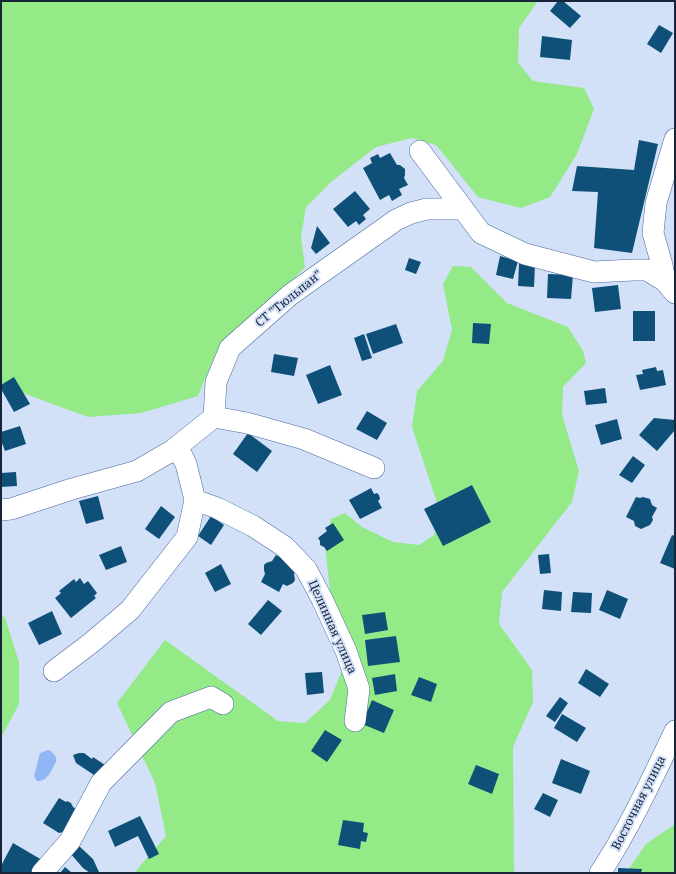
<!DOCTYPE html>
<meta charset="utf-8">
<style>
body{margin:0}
#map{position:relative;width:676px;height:874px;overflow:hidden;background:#d2e0f8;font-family:"Noto Serif",serif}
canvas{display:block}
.frame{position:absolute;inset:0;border:2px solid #18243a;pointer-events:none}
</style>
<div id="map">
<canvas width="676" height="874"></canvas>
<div class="frame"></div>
</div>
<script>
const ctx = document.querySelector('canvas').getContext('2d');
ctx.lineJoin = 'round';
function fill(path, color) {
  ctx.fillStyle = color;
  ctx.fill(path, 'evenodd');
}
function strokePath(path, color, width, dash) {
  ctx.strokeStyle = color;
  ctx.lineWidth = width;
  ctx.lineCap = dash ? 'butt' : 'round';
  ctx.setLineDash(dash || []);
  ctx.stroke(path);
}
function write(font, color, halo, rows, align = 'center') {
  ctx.font = font + ' "Noto Serif",serif';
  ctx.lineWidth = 4;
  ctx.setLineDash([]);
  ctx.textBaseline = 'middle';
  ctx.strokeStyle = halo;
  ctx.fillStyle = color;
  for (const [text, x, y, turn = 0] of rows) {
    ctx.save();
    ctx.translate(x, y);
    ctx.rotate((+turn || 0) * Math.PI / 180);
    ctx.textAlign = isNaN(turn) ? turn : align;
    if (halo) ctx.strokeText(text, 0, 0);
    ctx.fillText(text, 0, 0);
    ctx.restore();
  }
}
const green = new Path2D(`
 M1 1H538L519 28 518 63 533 81 584 88 594 109 577 154 550 197 521 208 478 197 436 145 412 138 376 147 331 182 306 207 301 237 305 267 272 302 245 323 215 355 198 396 141 413 88 417 1 385Z
 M453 266 471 267 507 303 568 327 583 351 586 363 563 387 562 415 579 471 572 502 502 592 499 624 532 670 533 702 513 747 514 873H134L166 836 155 783 117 703 165 640 278 721 305 723 330 700 342 670 335 636 325 545 331 519 345 513 362 527 393 542 419 545 434 535 441 515 412 427 417 391 443 361 452 330 443 284Z
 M1 615 5 618 19 662V704L1 738Z
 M675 824V873H626L646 844Z`);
const water = new Path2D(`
 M48 750 51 751 56 757V762C51 770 48 782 37 781L34 776 40 753Z`);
const building = new Path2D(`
 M558 1H563L581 16 570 28 550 11Z
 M659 25 673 33 661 53 647 44Z
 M542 36 572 40 570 60 540 57Z
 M639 140 658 144 632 253 594 248 598 192 572 191 577 166 634 170Z
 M390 153 397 165H400L405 169V175L404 178 408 185 399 189 402 195 392 201 389 195 380 200 363 168 372 163 370 158 378 154 380 158Z
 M355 191 370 209 363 215 366 219 359 225 356 221 348 227 333 209Z
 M317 226 330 243 316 254 311 248Z
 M500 256 518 261 513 279 496 275Z
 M409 258 421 262 416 274 405 270Z
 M519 263 535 264 534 287 518 286Z
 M548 274 573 275 571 299 547 298Z
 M618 285 621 309 595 312 592 288Z
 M633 311H655V341H633Z
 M473 323 491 324 489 344 472 343Z
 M396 324 403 343 373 354 366 334Z
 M364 334 372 358 362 361 354 338Z
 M274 354 298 358 294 376 271 372Z
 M330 365 342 395 318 404 306 375Z
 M656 367 657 371 663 370 666 385 640 390 636 375 643 374 642 370Z
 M14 377 30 404 14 412 1 389V385Z
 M605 388 607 403 586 405 584 391Z
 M367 411 387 423 377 440 356 429Z
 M654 418 675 420V430L657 451 639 435Z
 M617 419 622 439 601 445 595 425Z
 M20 426 26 444 5 451 1 440V432Z
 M248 433 272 451 257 472 233 454Z
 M633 456 645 465 632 483 619 475Z
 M16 472 17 486 1 487V473Z
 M472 485 491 522 443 546 424 509Z
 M371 488 374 494 377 493 379 495 380 499 378 501 382 508 360 519 349 500Z
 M98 496 104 519 86 524 79 501Z
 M636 497 640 498 643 497 650 499 652 505 657 508 652 517 653 520 650 525 641 529 635 526 634 521 626 517Z
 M161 506 175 517 159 539 145 529Z
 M211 516 224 525 211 545 198 536Z
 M333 523 344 540 327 551 324 547 320 545V541L318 538 327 531 325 528Z
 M672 535 675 536V569L660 563Z
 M121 546 127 562 106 570 99 555Z
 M549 554 551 573 540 574 538 555Z
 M276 555 298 567 294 574 295 580 293 583 287 586 283 584 279 592 261 582 265 574 264 570V565L266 563 272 561Z
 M221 564 231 584 215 592 205 573Z
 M80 578 84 584 88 581 97 593 94 596 96 598 71 618 55 598 61 593 59 591 74 579 76 582Z
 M544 590 562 592 561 611 542 609Z
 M607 590 628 599 620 619 599 610Z
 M573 592 592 593 591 613 571 612Z
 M268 600 282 611 261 635 248 624Z
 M52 611 62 634 39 645 28 623Z
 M385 612 388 630 365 634 362 615Z
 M396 636 400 662 368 666 365 640Z
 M586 669 609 684 600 697 578 683Z
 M322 672 324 693 307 695 305 673Z
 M395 674 397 691 375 695 372 678Z
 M419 677 437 684 431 702 411 695Z
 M560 697 568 703 555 722 546 716Z
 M372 700 394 710 384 733 362 724Z
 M562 714 586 728 577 742 554 728Z
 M325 730 342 740 327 762 311 751Z
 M79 753H84L92 759 93 757 108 767 100 779 76 763 73 755Z
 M561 759 590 771 581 794 552 783Z
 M476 765 499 774 492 794 468 784Z
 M543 793 558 800 550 817 534 809Z
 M59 798 66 802 67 801 71 803 73 807 80 812 68 831 59 833 43 823Z
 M140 816 159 854 149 859 138 836 115 847 108 831Z
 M343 820 364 823 363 832 368 833 366 842 361 841 360 849 338 845Z
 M13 843 42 860 35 873H1V866Z
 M78 845 93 859 99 872 98 873H90L83 868 70 853Z
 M65 867 72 873H60Z
 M618 868 642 869 641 873H618Z`);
const minor = new Path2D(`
 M420 151 481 233 525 254 594 272 633 270H647L665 281 675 293
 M665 281 662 265 653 233 656 203 675 139
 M214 417 247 423 304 439 374 468
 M173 450 214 417 216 382 230 348 290 295 396 220 411 213 427 209H463
 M195 500 217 508 253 526 285 547 306 569 322 599 346 651 359 689 355 721
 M1 510 11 509 72 489 137 471 173 450 182 456 186 464 195 500 187 537 130 610 91 643 54 671
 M42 873 70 841 101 783 171 712 211 697 223 704
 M600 873C629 829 652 779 675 731`);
const streetNames = [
 ["СТ \"Тюльпан\"",289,299,-39],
 ["Целинная улица",332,627,66],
 ["Восточная улица",639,803,-63]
];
fill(green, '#93ea86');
fill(water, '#91b6f6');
fill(building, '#0e5078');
strokePath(minor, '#4a689c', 22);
strokePath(minor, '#fff', 21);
write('12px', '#18243a', '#d2e0f8', streetNames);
</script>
